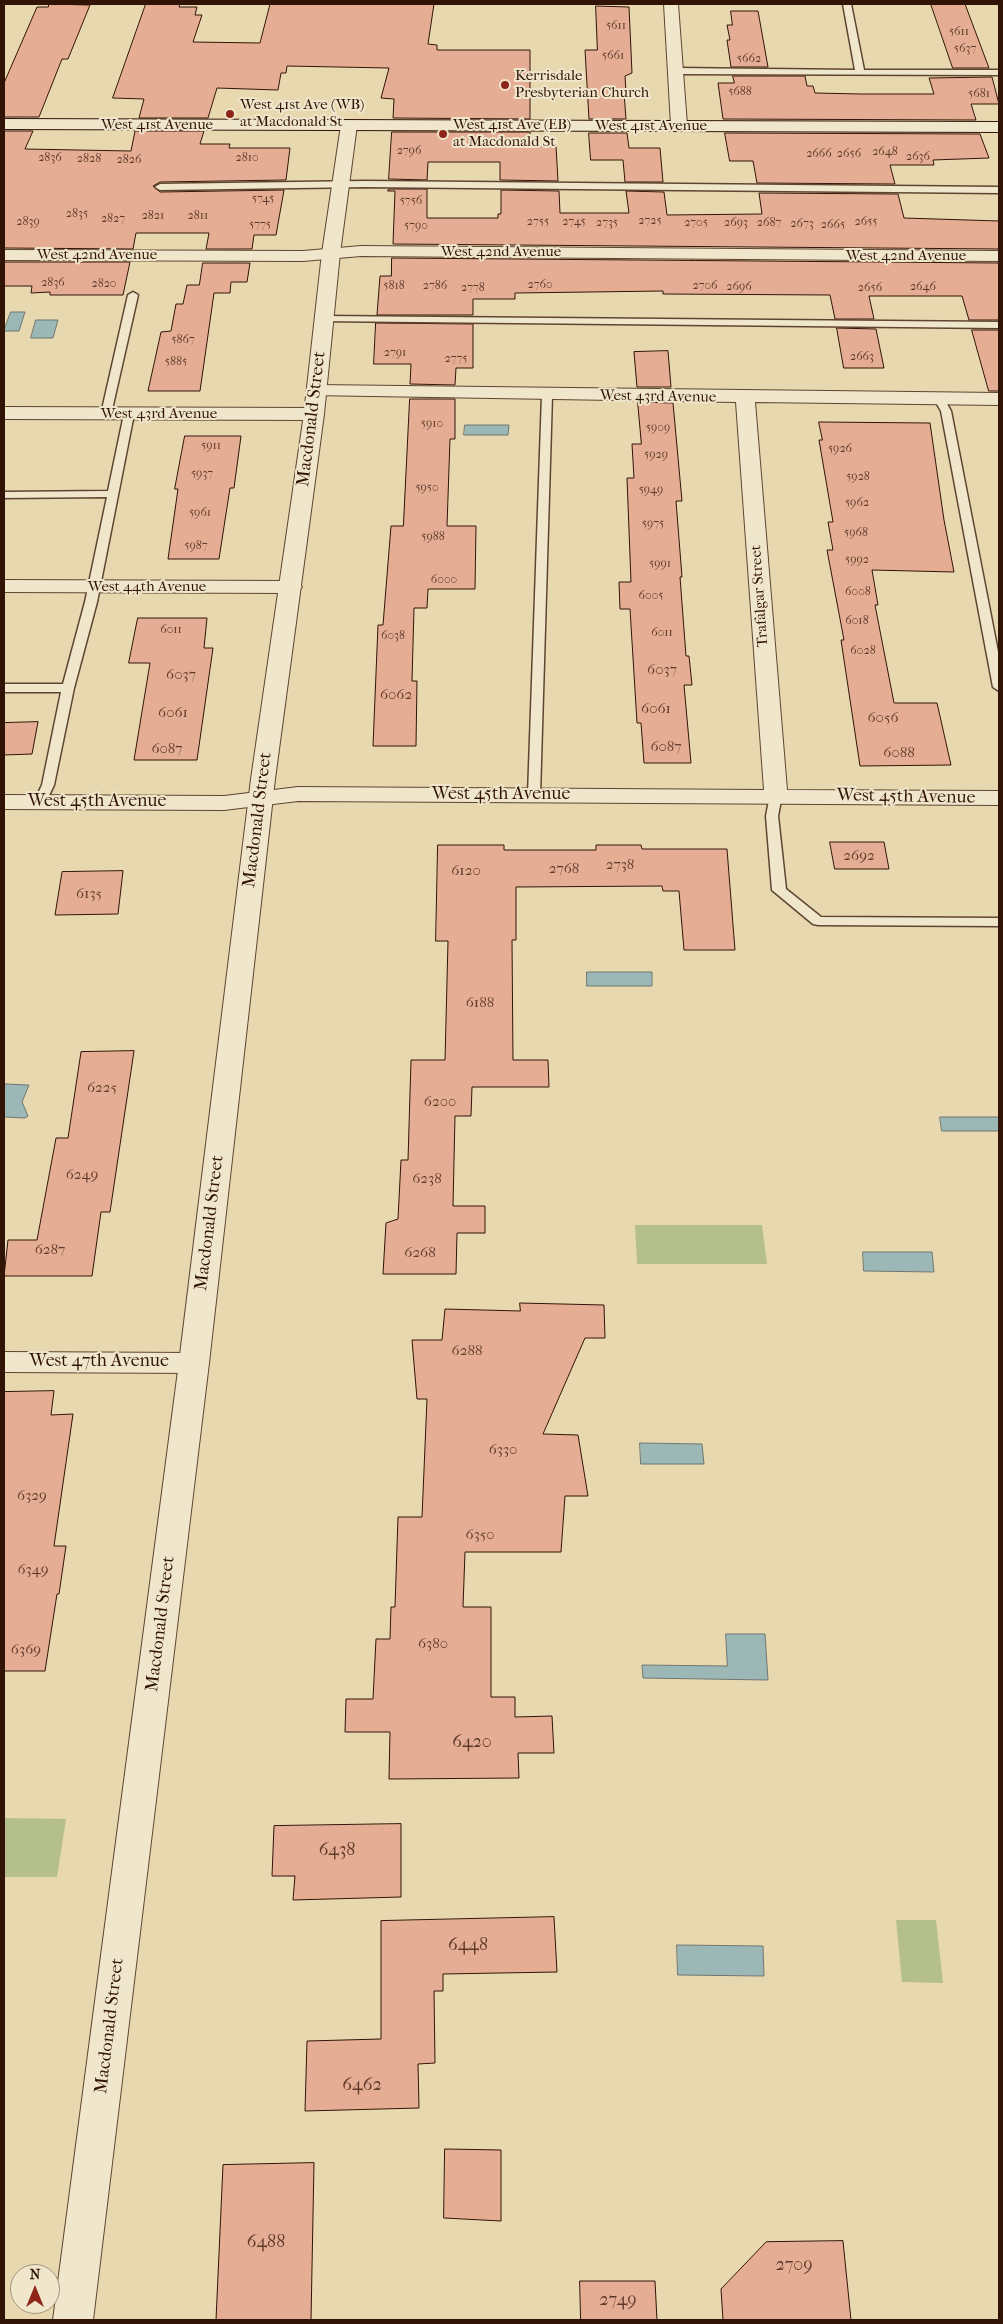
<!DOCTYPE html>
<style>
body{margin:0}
#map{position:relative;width:1003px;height:2324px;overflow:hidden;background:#e7d8b0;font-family:"IM FELL French Canon",serif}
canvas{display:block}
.frame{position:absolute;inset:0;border:5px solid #321406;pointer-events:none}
.north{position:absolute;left:10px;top:2264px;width:50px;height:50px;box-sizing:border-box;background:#efe6cc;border:1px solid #a3927d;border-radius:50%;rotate:0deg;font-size:14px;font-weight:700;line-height:20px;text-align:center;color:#321406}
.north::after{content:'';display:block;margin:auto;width:18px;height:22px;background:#8f2418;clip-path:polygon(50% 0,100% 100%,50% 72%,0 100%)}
</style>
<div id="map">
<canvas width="1003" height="2324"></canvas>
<div class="frame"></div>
<div class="north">N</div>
</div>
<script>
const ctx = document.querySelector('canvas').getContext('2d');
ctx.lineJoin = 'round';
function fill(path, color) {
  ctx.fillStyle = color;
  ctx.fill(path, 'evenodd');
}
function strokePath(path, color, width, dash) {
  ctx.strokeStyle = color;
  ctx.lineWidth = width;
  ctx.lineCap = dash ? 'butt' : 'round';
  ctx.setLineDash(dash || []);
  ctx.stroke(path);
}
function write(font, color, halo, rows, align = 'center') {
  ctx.font = font + ' "IM FELL French Canon",serif';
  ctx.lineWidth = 4;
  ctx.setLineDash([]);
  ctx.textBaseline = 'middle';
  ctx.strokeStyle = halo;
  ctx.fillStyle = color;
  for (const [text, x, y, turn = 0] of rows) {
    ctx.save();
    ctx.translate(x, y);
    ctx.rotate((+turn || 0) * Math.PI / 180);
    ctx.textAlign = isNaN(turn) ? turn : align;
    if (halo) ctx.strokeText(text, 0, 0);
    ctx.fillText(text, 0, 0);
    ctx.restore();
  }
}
const green = new Path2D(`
 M635 1225H762L767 1264H637Z
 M4 1818 66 1819 57 1877H4Z
 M896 1920H936L943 1983 902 1982Z`);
const water = new Path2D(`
 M11 312H25L19 331H4Z
 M36 320H58L53 338H31Z
 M465 425H509L508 435H464Z
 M587 972H652V986H587Z
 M5 1084 29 1085 22 1102 28 1116 25 1118 4 1117Z
 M940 1117H999V1131H942Z
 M863 1252H932L934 1272 864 1271Z
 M640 1443 702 1444 704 1464H641Z
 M726 1634H765L768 1680 643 1678 642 1665 727 1666Z
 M677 1945 763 1946 764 1976 678 1975Z`);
const building = new Path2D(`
 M49 4 90 5 68 59H62L39 117H4V83L37 7H48Z
 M146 4H180L179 7H197L195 15H202L193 42 260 43 270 4H434L428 44 437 45V50H530V119L393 118 394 99 381 98 389 68 287 66 286 73H281L278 90 217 88 208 118H139L144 99 113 98Z
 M931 4H965L989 68H953Z
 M596 6 629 7 632 73 625 76 626 93H624L626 119H589L585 50H597Z
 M731 11H758L768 67H731L727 40H730L727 25H732Z
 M733 76H805L807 86H813L815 93 861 94H934L929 78 992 77 999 104H971L976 120 723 119 718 83H734Z
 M4 131H33L25 149 131 151 135 131H204L200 144H230L229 148H290L286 180 160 182 153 186 160 192 284 190 276 235H254L252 249H206L209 233H136L133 249 4 248Z
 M392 132H530V146H556L558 181 500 180V162H428L427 180 389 179Z
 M589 133H627L629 148H660L663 182H625L623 160H591Z
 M725 133 980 134 989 158 933 160 934 165H890L895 184 757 183 753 161H730Z
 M389 189H427V218H498V214H501V190L559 191 560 213H629L626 191 664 192 667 215 762 214 759 193 898 194 904 218 999 221V249L393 244 395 191H388Z
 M392 258 999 263V320H969L962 296H869L874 319H835L830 295 663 294V291L515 293V299H473V315H377L380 276H391Z
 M4 262H130L123 295H50V292L31 293 32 286H4Z
 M203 263H250L247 282H231L230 293H214L200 391H148L161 332 171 331 176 304H183L187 285H199Z
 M376 323 473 324V368H456L455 385 410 384 411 364H374Z
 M837 328 876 329 884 368H844Z
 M972 330H999V391H989Z
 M668 351 671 387H637L634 352Z
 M410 399H455V439H450L447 526H476L475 589H428L427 608H414L412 681H417L416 746H373L378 625H383L391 526H403Z
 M638 402 673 403 682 501H676L682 577H680L686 656H689L692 685H684L691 763H644L641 723H637L630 609H620L619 582H631L627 478H634L632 444H641Z
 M819 422 930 423 944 520 954 572 872 570 878 605H875L894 703H937L951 765 860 766 841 640H844L827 550H833L828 522H833L819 440H822Z
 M185 436H241L234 488H230L219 559H168L178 489H175Z
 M138 618H207L204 648H213L197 760H134L150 663H129Z
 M38 722 32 754 4 755V723Z
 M830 842H884L889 869H835Z
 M438 845H504V850H596V845H641L642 849H727L735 950H684L679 891H663L662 886 516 887V940H512L513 1060H548L549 1087H472L471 1116H455L453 1206H485V1233H457L456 1274H383L386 1223 398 1219 401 1160H408L411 1060H445L448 941H436Z
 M123 871 118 914 55 915 62 872Z
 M134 1051 110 1212H101L92 1276H4L8 1240H37L56 1138H68L81 1052Z
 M520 1303 604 1305 605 1338H585L543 1434 578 1435 588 1496H565L561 1552H465L463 1607H491V1697H515V1717L552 1716 554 1753H518L519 1778 389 1779 390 1732H345L346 1699H373L376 1639H390L391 1607H395L398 1517H422L427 1399H417L412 1340H442L445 1309 520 1311Z
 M54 1391 51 1415 73 1414 54 1546H66L59 1594H57L45 1671H4V1392Z
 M401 1824V1897L293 1900 295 1876H272L274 1826Z
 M554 1917 557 1972 443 1974V1991H434L435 2063 418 2064 419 2108 305 2111 307 2041 381 2039V1921Z
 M445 2149 501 2150V2221L444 2218Z
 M314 2163 311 2320H216L223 2165Z
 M843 2241 851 2320H723L721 2289 766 2242Z
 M580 2281H655L657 2320H581Z`);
const service = new Path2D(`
 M843 4H851L864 70H999V75L675 74 671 71 675 68 855 70Z
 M365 181 999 187V193L365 187 160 190 155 187 160 184Z
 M133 292 138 295 111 414 106 417 101 414 128 295Z
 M324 316 999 322V328L320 321V317Z
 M547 392 552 395 540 795 534 799 528 795 542 395Z
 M939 396 943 397 951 411 999 657V691L993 687 941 411 934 399Z
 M129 411 134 414 97 602 74 688 54 785 46 802 40 806 34 802 42 785 61 692H4V684H63L85 602 107 497 4 498V492L108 491 124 414Z
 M776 791 782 795 778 816 786 889 821 917 999 918V926L818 925 813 924 772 890 766 816 770 795Z`);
const minor = new Path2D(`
 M664 4H678L687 125 679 130 671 125Z
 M361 246 999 251V261L361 256 303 261 4 260V250L303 251Z
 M317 385 999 393V405L755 402 787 790 999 791V805L298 801 224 810 4 809V795L224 796 298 787 764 790 736 402 310 395 308 391 310 387Z
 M4 407 314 408 321 410 324 414 321 418 314 420 4 419Z
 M4 580 291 581 298 583 302 587 298 591 291 593 4 592Z
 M4 1352 194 1353 205 1356 209 1363 205 1370 194 1373 4 1372Z`);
const tertiary = new Path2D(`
 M349 120 357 125 340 253 324 414 275 779 209 1363 93 2320H53L179 1363 251 779 304 414 322 253 341 125Z`);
const secondary = new Path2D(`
 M4 119 999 122V132L4 129Z`);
const markers = [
 [505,85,5,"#8f2418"],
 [230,114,5,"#8f2418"],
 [443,134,5,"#8f2418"]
];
const farNumbernames = [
 ["5611",616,26],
 ["5611",959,32],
 ["5637",965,49],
 ["5661",613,56],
 ["5662",749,59],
 ["5688",740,92],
 ["5681",979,94],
 ["2796",409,151],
 ["2648",885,152],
 ["2666",819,154],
 ["2656",849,154],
 ["2636",918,157],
 ["2836",50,158],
 ["2810",247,158],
 ["2828",89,159],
 ["2826",129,160],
 ["5745",263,199],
 ["5756",411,201],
 ["2835",77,214],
 ["2821",153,216],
 ["2811",198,216],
 ["2827",113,219],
 ["2725",650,221],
 ["2839",28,222],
 ["2755",538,222],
 ["2745",574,222],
 ["2655",866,222],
 ["2735",607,223],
 ["2705",696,223],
 ["2693",736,223],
 ["2687",769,223],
 ["2673",802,224],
 ["5775",260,225],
 ["2665",833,225],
 ["5790",416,226],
 ["2836",53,283],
 ["2820",104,284],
 ["2760",540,285],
 ["5818",394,286],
 ["2786",435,286],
 ["2706",705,286],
 ["2696",739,287],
 ["2646",923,287],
 ["2778",473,288],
 ["2656",870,288],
 ["5867",183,340],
 ["2791",395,353],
 ["2663",862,357],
 ["2775",456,359],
 ["5885",176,362],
 ["5910",432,424],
 ["5909",658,428],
 ["5911",211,446],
 ["5926",840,449],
 ["5929",656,455],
 ["5937",202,474],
 ["5928",858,477],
 ["5950",427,488],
 ["5949",651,490],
 ["5962",857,503],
 ["5961",200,513],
 ["5975",653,524],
 ["5968",856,533],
 ["5988",433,537],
 ["5987",196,546],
 ["5992",857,560],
 ["5991",660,564],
 ["6000",444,580],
 ["6008",858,592],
 ["6005",651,596],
 ["6018",857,621],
 ["6011",171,630],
 ["6011",662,633],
 ["6038",393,636],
 ["6028",863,651]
];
const farPoinames = [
 ["Kerrisdale",515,76],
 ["Presbyterian Church",515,93],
 ["West 41st Ave (WB)",240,105],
 ["at Macdonald St",240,122],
 ["West 41st Ave (EB)",453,125],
 ["at Macdonald St",453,142]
];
const farStreetnames = [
 ["West 41st Avenue",157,125],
 ["West 41st Avenue",651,126],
 ["West 42nd Avenue",501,252],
 ["West 42nd Avenue",97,255],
 ["West 42nd Avenue",906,256],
 ["West 43rd Avenue",658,397,1],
 ["West 43rd Avenue",159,414],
 ["West 44th Avenue",147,587],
 ["Trafalgar Street",760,596,-94]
];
const numberNames = [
 ["6037",662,670],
 ["6037",181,675],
 ["6062",396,695],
 ["6061",656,709],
 ["6061",173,713],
 ["6056",883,718],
 ["6087",666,747],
 ["6087",167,749],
 ["6088",899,753],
 ["2692",859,856],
 ["2738",620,865],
 ["2768",564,869],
 ["6120",466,871],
 ["6135",89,894],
 ["6188",480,1003],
 ["6225",102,1088],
 ["6200",440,1102],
 ["6249",82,1175],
 ["6238",427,1179],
 ["6287",50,1250],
 ["6268",420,1253],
 ["6288",467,1351],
 ["6330",503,1450],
 ["6329",32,1496],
 ["6350",480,1535],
 ["6349",33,1570],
 ["6380",433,1644],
 ["6369",26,1650]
];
const streetNames = [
 ["Macdonald Street",312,419,-83],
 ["West 45th Avenue",501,795],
 ["West 45th Avenue",906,797,1],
 ["West 45th Avenue",97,802],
 ["Macdonald Street",258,820,-83],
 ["Macdonald Street",210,1223,-83],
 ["West 47th Avenue",99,1362],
 ["Macdonald Street",161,1624,-83],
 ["Macdonald Street",110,2026,-83]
];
const nearNumbernames = [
 ["6420",472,1743],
 ["6438",337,1851],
 ["6448",468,1946],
 ["6462",362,2086],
 ["6488",266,2243],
 ["2709",794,2266],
 ["2749",618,2301]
];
fill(green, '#b4bf8c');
fill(water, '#9bb8b6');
strokePath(water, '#717670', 1);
fill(building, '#e5ad94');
strokePath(building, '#321406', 1);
strokePath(service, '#5f4530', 3);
strokePath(minor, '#5f4530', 2);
strokePath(tertiary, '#5f4530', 2);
strokePath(secondary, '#321406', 2);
fill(service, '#efe6cc');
fill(minor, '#efe6cc');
fill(tertiary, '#efe6cc');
fill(secondary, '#efe6cc');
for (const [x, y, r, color] of markers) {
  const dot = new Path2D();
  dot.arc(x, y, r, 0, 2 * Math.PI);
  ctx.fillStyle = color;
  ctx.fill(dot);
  strokePath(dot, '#efe6cc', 2);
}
write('12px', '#5f3a2a', null, farNumbernames);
write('15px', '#321406', '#efe6cc', farPoinames, 'left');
write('15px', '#321406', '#efe6cc', farStreetnames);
write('15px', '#5f3a2a', null, numberNames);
write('18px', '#321406', '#efe6cc', streetNames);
write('18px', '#5f3a2a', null, nearNumbernames);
</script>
